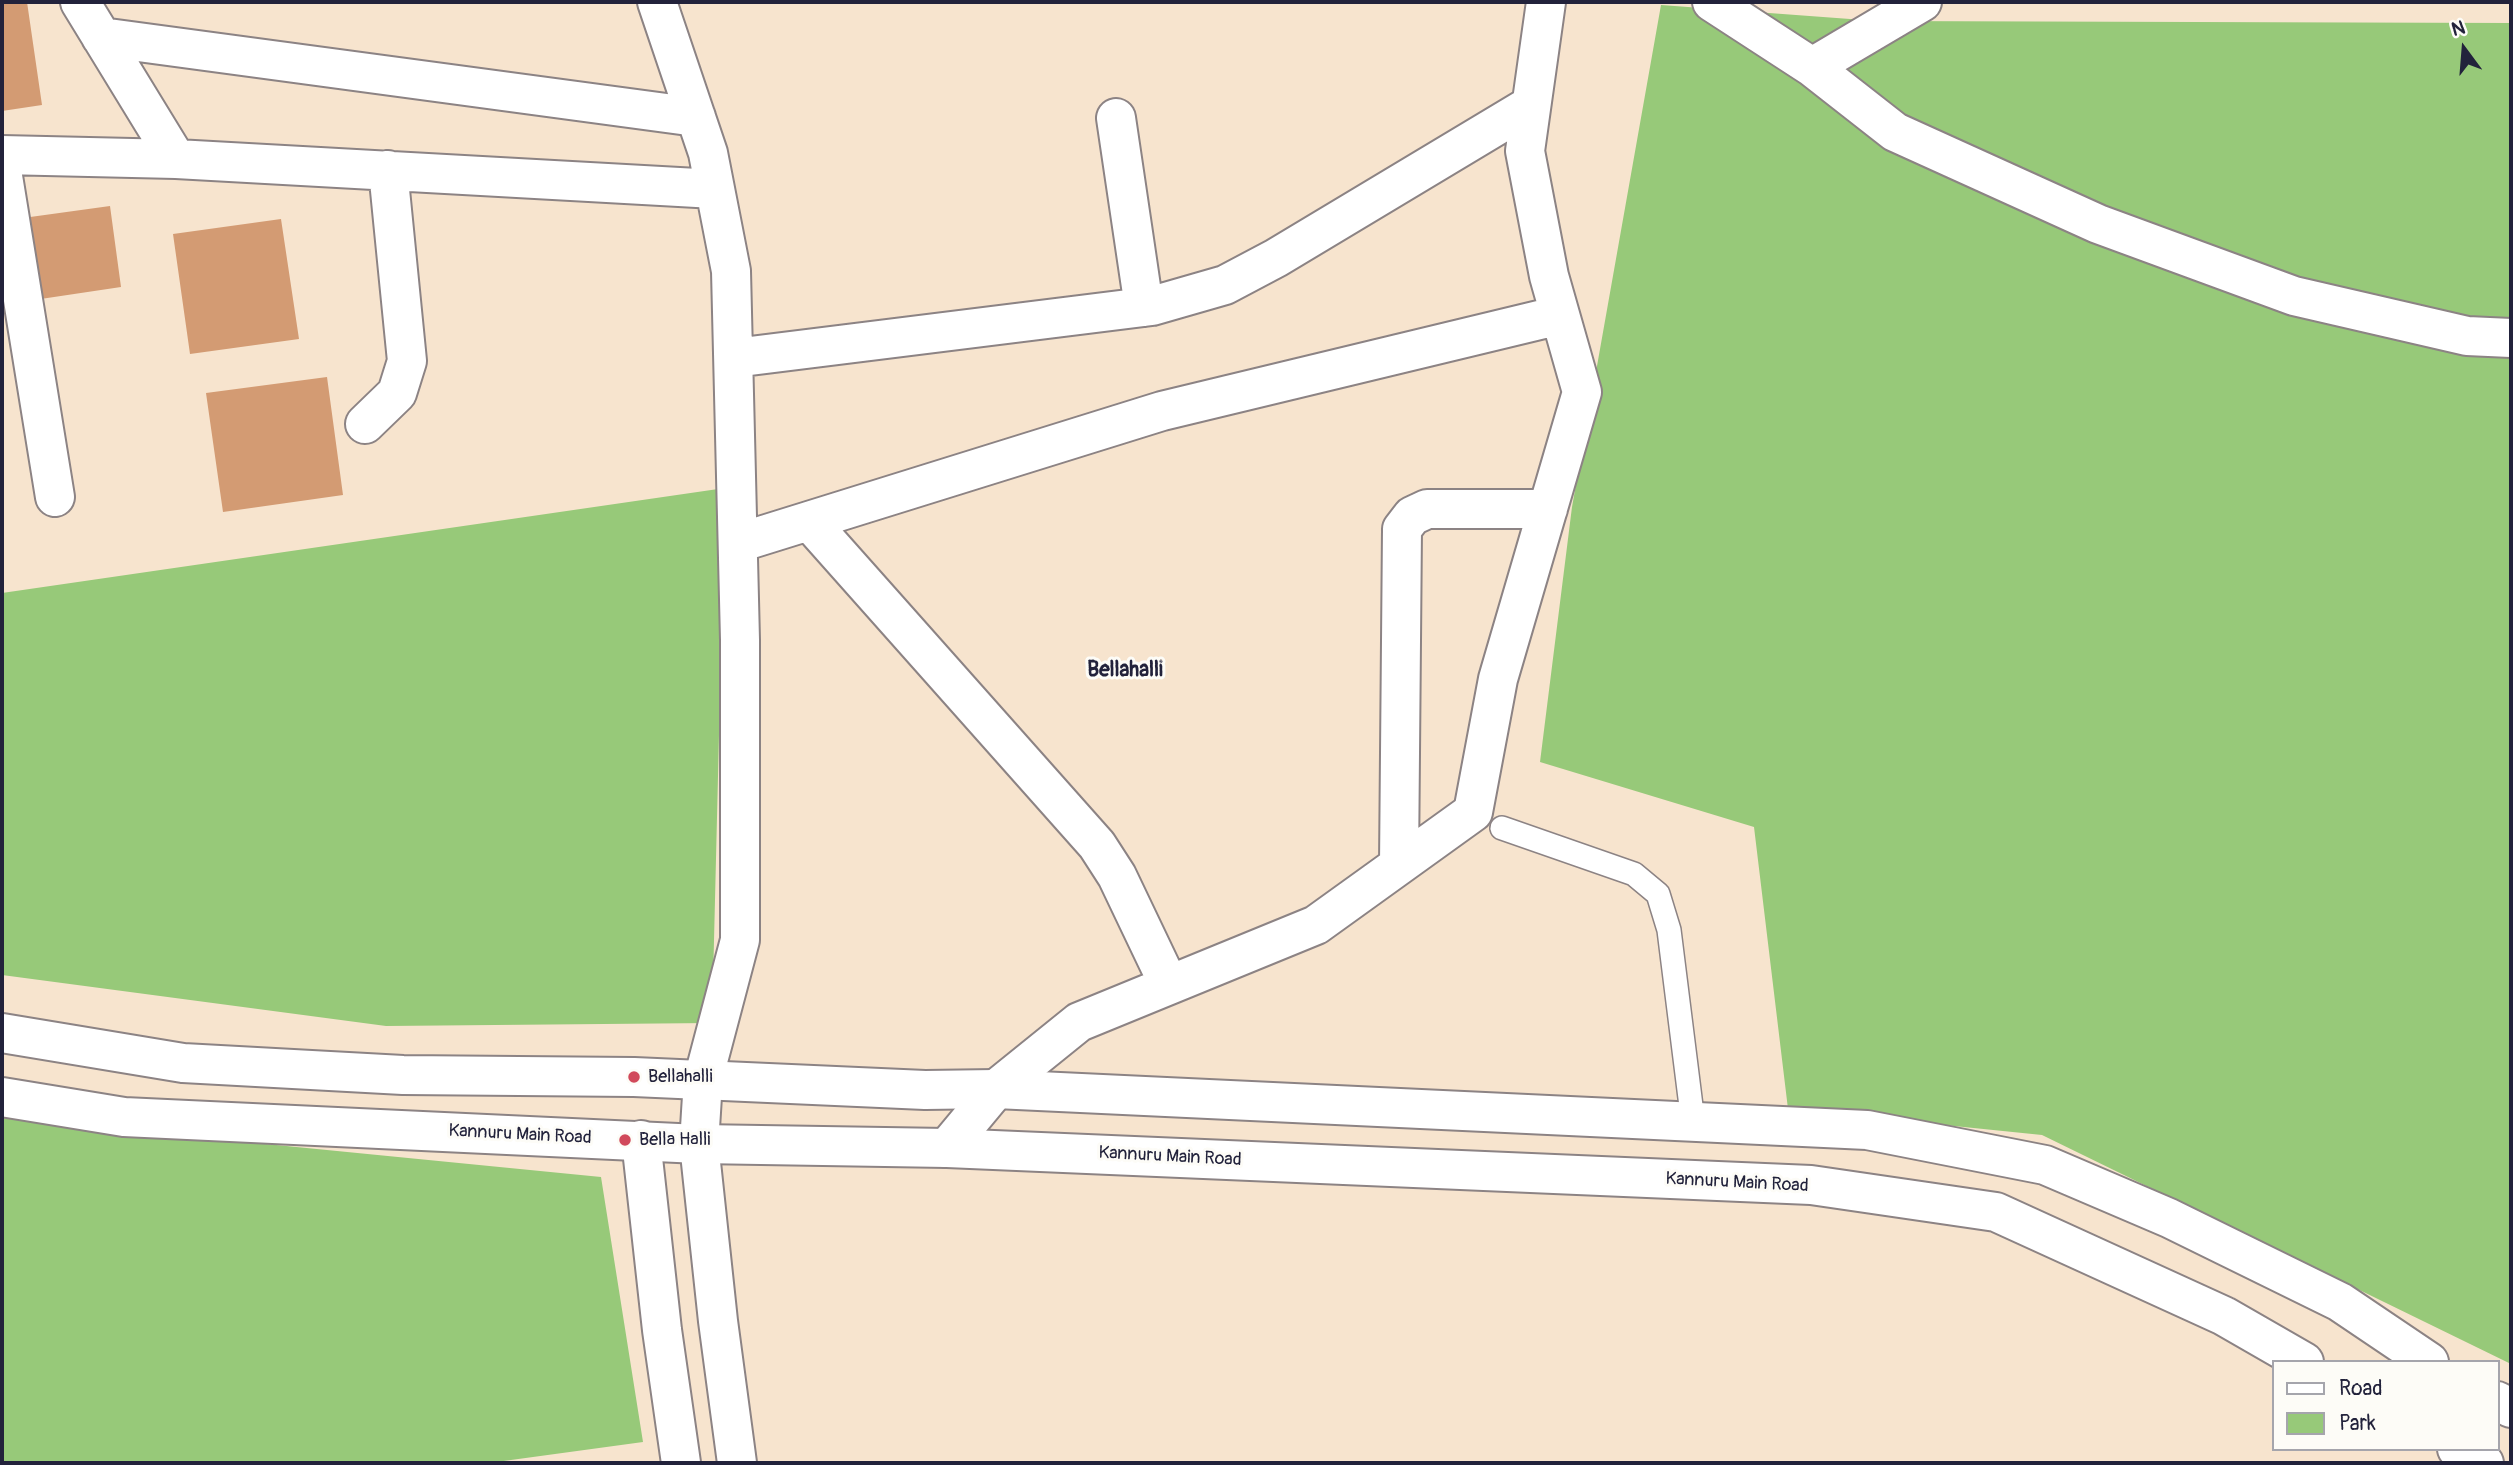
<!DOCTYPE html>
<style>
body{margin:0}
#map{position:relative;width:2513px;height:1465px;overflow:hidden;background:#f7e4ce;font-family:Pangolin,sans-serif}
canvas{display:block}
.frame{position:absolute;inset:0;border:4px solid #22223b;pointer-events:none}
.legend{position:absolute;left:2272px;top:1360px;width:228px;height:91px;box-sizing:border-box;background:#fdfcf7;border:2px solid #a5a5ac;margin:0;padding:9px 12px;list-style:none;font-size:21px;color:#22223b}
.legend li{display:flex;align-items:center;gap:14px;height:35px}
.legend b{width:35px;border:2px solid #a5a5ac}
.north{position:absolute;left:2429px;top:14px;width:70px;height:70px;-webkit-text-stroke:5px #fdfcf7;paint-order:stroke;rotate:344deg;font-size:19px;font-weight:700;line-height:28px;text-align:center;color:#22223b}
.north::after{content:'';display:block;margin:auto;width:24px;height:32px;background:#22223b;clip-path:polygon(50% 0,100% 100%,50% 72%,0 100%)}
</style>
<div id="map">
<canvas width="2513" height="1465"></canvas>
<div class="frame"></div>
<ul class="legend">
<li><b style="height:9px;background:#fff"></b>Road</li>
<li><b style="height:19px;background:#97c979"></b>Park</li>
</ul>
<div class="north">N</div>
</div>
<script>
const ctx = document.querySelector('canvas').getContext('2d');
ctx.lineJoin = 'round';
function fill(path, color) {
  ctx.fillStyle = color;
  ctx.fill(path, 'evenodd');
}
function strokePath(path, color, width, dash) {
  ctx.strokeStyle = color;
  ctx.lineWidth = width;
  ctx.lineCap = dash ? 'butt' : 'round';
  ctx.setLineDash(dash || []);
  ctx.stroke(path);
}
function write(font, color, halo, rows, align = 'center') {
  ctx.font = font + ' Pangolin,sans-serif';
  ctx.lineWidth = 6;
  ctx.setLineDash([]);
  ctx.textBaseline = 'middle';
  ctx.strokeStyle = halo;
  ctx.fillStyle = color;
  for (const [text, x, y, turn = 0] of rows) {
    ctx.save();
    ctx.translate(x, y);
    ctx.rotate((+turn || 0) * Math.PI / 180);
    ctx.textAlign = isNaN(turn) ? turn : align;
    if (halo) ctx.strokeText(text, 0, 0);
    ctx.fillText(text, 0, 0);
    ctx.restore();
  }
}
const green = new Path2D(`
 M1661 5 1877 21 2511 23V1364L2042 1135 1788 1109 1754 827 1540 762 1572 507Z
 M725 488 712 1023 386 1026 2 975V593Z
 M2 1118 601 1177 643 1442 489 1463H2Z`);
const building = new Path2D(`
 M2 2H27L42 105 2 111Z
 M110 206 121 287 34 300 23 218Z
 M281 219 299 339 190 354 173 234Z
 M327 377 343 495 223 512 206 393Z`);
const service = new Path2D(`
 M1502 828 1634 874 1658 894 1669 930 1693 1122`);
const minor = new Path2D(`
 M80 2 176 159
 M657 2 708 153 731 271 740 640V940L703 1080 699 1144 718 1321 737 1463
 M1712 2 1812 67 1895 132 2098 224 2294 296 2467 336 2511 338
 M101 37 696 117
 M1812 67 1922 2
 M1116 118 1144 307
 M2 155 176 159 715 189
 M2 170 55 497
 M734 358 1152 306 1225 285 1276 258 1531 105
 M365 424 397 393 407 361 388 170
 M809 521 1097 845 1117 876 1169 985
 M738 543 1162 411 1560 315
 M1399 865 1402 529 1412 516 1427 509H1548
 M641 1140 662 1330 681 1463
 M947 1148 996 1089 1079 1022 1316 925 1473 812 1498 679 1582 392 1549 276 1525 151 1546 2`);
const secondary = new Path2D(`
 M2 1033 183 1063 403 1075 634 1077 925 1090 996 1089 1867 1130 2045 1165 2169 1218 2340 1302 2429 1362
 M2 1097 124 1117 699 1144 947 1148 1811 1185 1996 1212 2224 1316 2304 1362
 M2497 1401 2511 1408
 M2457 1449 2484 1463`);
const markers = [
 [634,1077,7,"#d1495b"],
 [625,1140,7,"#d1495b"]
];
const poiNames = [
 ["Bellahalli",648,1077],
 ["Bella Halli",639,1140]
];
const streetNames = [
 ["Kannuru Main Road",520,1135,3],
 ["Kannuru Main Road",1170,1157,3],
 ["Kannuru Main Road",1737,1183,3]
];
const quarterNames = [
 ["Bellahalli",1125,671]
];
fill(green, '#97c979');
fill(building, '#d39b73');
strokePath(service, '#8c8384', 26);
strokePath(minor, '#8c8384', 42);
strokePath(secondary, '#8c8384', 42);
strokePath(service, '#fff', 23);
strokePath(minor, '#fff', 38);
strokePath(secondary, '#fff', 38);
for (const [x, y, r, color] of markers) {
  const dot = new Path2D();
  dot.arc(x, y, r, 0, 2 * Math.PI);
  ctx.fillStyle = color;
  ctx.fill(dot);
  strokePath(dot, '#fdfcf7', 2.5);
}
write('18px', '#22223b', '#fdfcf7', poiNames, 'left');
write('18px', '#22223b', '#fdfcf7', streetNames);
write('bold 21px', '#22223b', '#fdfcf7', quarterNames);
</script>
